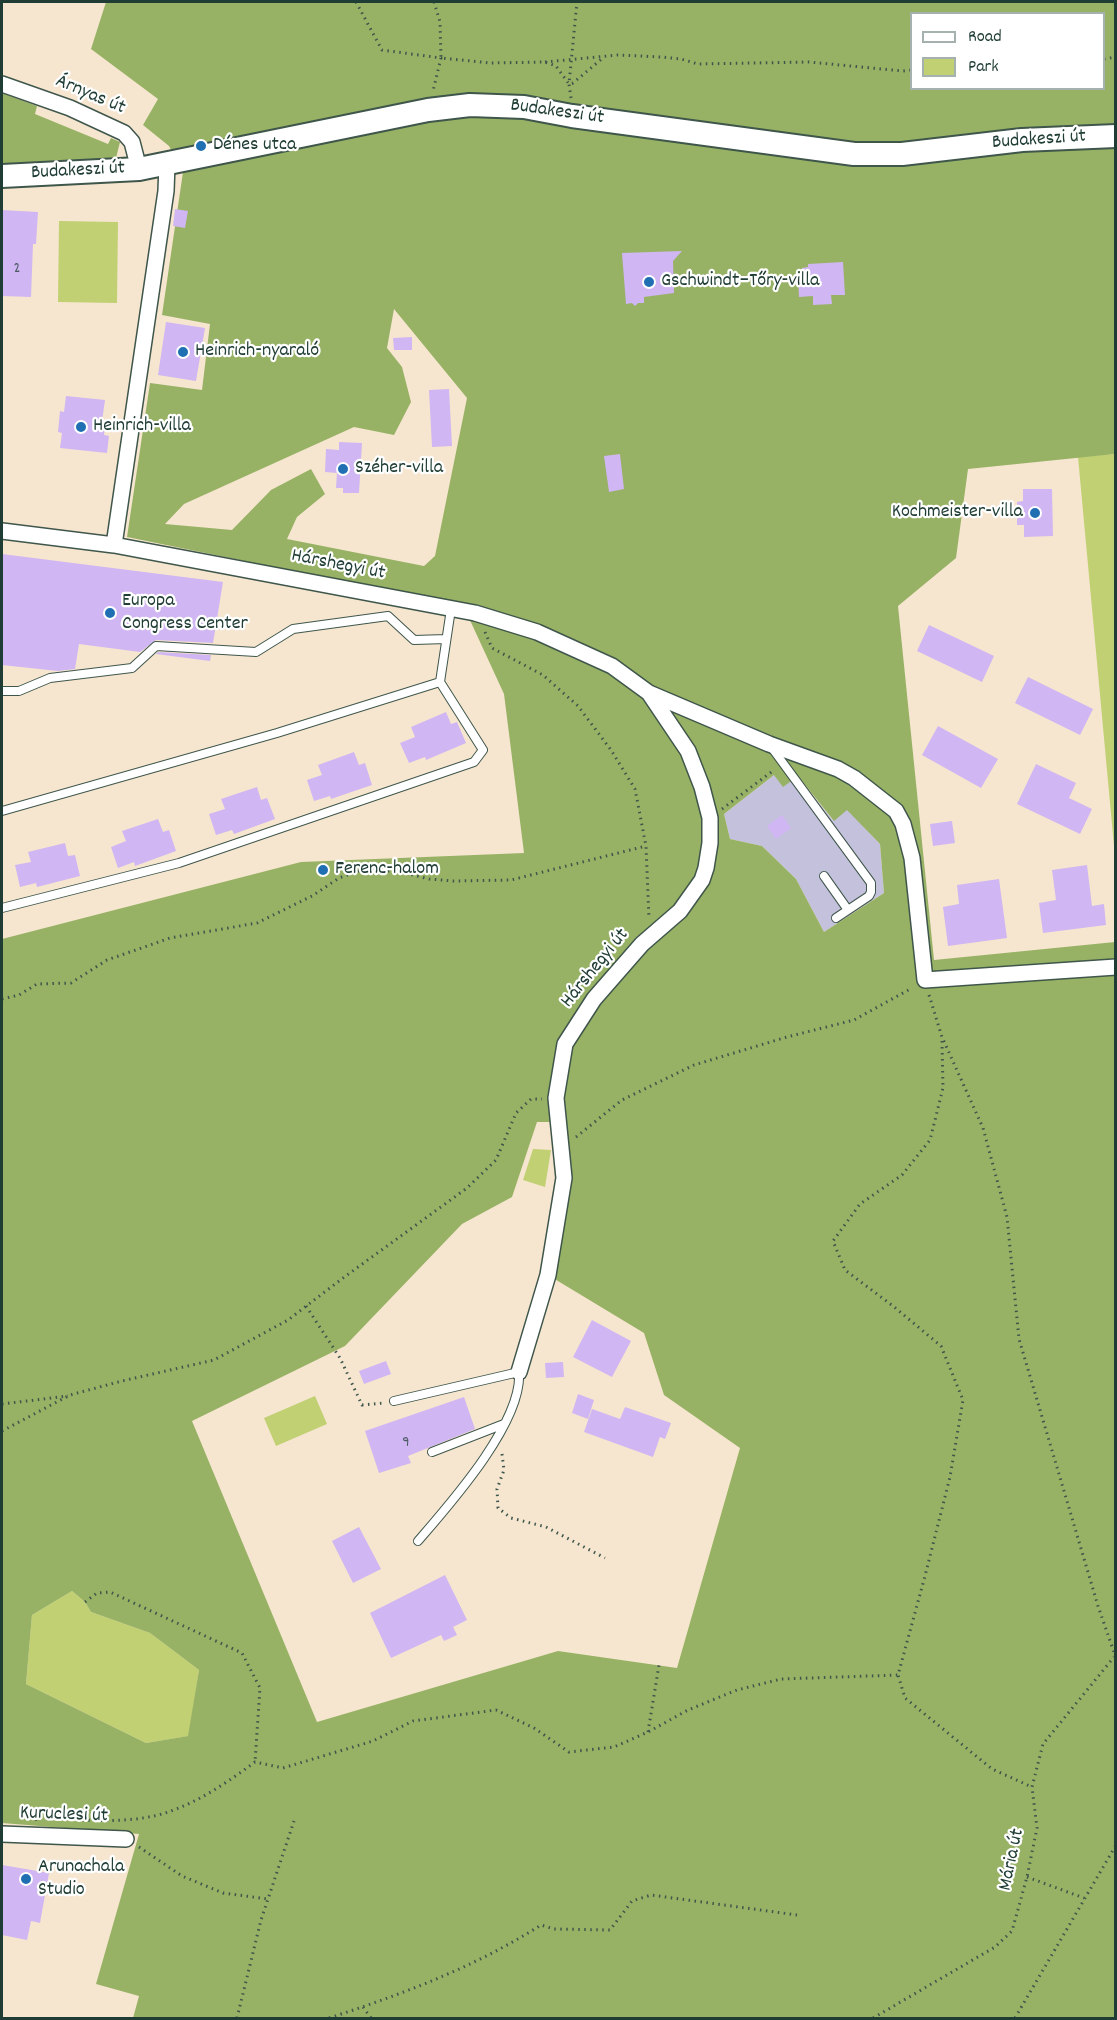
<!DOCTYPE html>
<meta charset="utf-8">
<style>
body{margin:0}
#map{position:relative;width:1117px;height:2020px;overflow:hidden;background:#f6e6d0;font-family:Dekko,sans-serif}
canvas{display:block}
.frame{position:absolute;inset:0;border:3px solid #1f3d34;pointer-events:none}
.legend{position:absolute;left:910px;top:12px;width:195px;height:78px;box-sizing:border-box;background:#fff;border:2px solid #a5b1ae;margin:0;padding:8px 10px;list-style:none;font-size:18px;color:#1f3d34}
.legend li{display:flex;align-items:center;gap:12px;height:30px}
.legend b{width:30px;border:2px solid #a5b1ae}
</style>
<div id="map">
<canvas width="1117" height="2020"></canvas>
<div class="frame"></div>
<ul class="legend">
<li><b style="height:8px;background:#fff"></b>Road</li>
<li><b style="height:16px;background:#c1d073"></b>Park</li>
</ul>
</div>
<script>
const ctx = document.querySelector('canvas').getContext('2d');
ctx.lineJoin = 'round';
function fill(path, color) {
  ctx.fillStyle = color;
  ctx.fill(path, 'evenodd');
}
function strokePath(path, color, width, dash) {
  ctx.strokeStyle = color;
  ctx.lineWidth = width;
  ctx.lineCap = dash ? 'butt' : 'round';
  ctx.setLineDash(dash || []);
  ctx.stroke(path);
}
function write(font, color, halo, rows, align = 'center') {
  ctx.font = font + ' Dekko,sans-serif';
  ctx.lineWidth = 4.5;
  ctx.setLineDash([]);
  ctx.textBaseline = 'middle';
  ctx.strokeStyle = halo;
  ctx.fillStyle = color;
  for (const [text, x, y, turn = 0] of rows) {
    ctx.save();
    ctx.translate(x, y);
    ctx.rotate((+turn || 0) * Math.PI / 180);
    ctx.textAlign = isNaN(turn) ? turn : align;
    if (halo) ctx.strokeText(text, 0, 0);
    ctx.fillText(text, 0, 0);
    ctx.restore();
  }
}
const industrial = new Path2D(`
 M774 775 797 776 833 820 847 809 880 844 884 893 824 932 796 879 762 846 730 839 724 814Z`);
const green = new Path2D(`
 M59 221 118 222 117 303 58 302Z
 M1115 454H1116L1115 857 1078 457Z
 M533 1149 551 1150 545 1187 523 1180Z
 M315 1396 327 1424 276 1446 264 1418Z
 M72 1591 85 1602 91 1612 150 1633 199 1670 189 1736 146 1743 26 1684 32 1615Z`);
const forest = new Path2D(`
 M106 2H1115V454L968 469 956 558 898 606 934 960 1115 942V2018H133L139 1996 96 1984 139 1834 2 1823V939L301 862 524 853 504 694 469 618 470 607 127 537 150 383 202 390 210 324 162 315 183 172 169 146 143 125 158 99 91 49ZM912 14H1104V88H912ZM394 309 467 398 435 556 424 566 287 539 297 517 325 494 311 469 271 490 232 530 165 524 184 504 354 427 394 435 411 402 402 367 387 348ZM774 775 783 787 798 776 834 821 847 810 880 844 884 893 824 932 796 879 762 846 730 839 724 814ZM537 1122H558L564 1178 548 1275 644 1333 664 1395 740 1448 677 1668 558 1651 317 1722 192 1421 345 1346 462 1224 512 1197ZM72 1591 85 1602 91 1612 150 1633 199 1670 188 1736 146 1743 26 1684 32 1615Z
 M2 93 37 106 35 114 108 144 111 138 120 142 115 162 2 168Z`);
const building = new Path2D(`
 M175 209 188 211 185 228 173 226Z
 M2 210 38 212 36 244H33L31 297 2 296Z
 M682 251 673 261 674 293 644 297V303H638L635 306 632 303 626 304 622 253Z
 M843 262 845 295H831L832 304 813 305V296L799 297 798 278H803L802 268 808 267V264Z
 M166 322 205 328 196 381 158 375Z
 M412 337V350H394L393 338Z
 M449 389 452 446 432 447 429 390Z
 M66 396 105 400 102 421 105 424 104 435 109 436 107 453 60 448 62 433 58 432 60 411 64 412Z
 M339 442 362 443 359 493H343V488H336L337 473 325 472 326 449 339 450Z
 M620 454 624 489 609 492 604 456Z
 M1023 489H1052L1053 536 1024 537V525H1017V502L1023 501Z
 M2 554 223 582 213 643 156 640 140 652 79 644 75 669 58 671 2 665Z
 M929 625 994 656 982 682 917 651Z
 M158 652 211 655 210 661 156 654Z
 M1028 677 1093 709 1080 735 1015 703Z
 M446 712 451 724 457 722 466 743 426 760 425 757 409 763 400 743 415 737 411 727Z
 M938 726 998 759 981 788 922 755Z
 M354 752 359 765 365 763 372 785 331 799 330 796 314 801 307 780 322 775 318 765Z
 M1036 764 1076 783 1069 798 1092 809 1080 834 1017 804Z
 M257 787 261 800 267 798 275 819 234 834 232 830 216 835 209 814 225 809 221 799Z
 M782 815 791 828 776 839 767 826Z
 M158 819 163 832 169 830 176 851 135 866 134 862 118 868 111 847 126 841 122 831Z
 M952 821 955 843 933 846 930 824Z
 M65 843 68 856 75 855 80 876 37 887 36 883 20 887 15 865 31 862 28 852Z
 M1087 865 1092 906 1104 904 1106 925 1043 933 1039 903 1056 900 1052 870Z
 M999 879 1007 938 948 946 943 907 959 904 957 885Z
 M592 1320 631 1341 612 1377 573 1357Z
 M386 1361 391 1374 364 1384 359 1371Z
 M563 1362 564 1377 546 1378 545 1363Z
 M578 1394 594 1400 588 1419 572 1413Z
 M464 1397 475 1429 408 1456 411 1463 379 1473 365 1431Z
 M625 1407 671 1423 665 1439 660 1437 653 1457 584 1432 592 1409 620 1419Z
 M359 1527 381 1569 353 1583 332 1541Z
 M445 1575 467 1620 453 1627 457 1635 444 1641 441 1635 391 1658 370 1613Z
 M2 1865 49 1873 40 1923 31 1921 27 1940 2 1935Z`);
const path = new Path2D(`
 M356 2 382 50 441 58 433 91
 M434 2 440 22 441 58 491 63 545 62 556 66 569 84 573 83 604 57
 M1104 59 1116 57
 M545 62 618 55 661 57 681 59 698 64 809 62 903 71 912 70
 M571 98 569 84 577 2
 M485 632 492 648 543 675 578 706 611 750 635 789 646 846 649 919
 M722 809 774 770
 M929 995 942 1037 983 1128 1007 1217 1019 1339 1098 1606 1116 1658
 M2 999 19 995 37 984 71 983 107 960 170 938 257 923 312 896 339 878 359 871H397L429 879 453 881 511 880 646 846
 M942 1041 943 1088 930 1140 902 1175 860 1204 833 1241 845 1270 893 1306 941 1346 963 1400 950 1477 925 1576 898 1675 905 1698 992 1769 1032 1787
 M576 1137 622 1100 694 1065 787 1037 854 1020 912 988
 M306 1306 340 1358 362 1405 384 1403
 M2 1404 68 1396
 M2 1431 70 1395 122 1381 214 1360 288 1320 343 1278 467 1188 496 1160 516 1113 531 1099H542
 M502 1454 504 1470 497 1489 498 1508 511 1518 546 1527 605 1558
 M85 1602 97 1593 110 1592 242 1653 260 1688 255 1762
 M648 1732 659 1665
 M35 1820 38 1818C81 1819 130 1826 171 1811 202 1800 229 1781 255 1762L283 1768 373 1741 413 1721 496 1710 534 1728 569 1752 614 1747 648 1732 688 1710 737 1690 781 1679 898 1675
 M139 1847 182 1876 223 1893 268 1899
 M1027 1877 1084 1898
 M363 2007 371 2018
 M237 2018 261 1920 294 1821
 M329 2018C403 1994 475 1967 541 1925L554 1929 610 1930 632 1901 651 1895 797 1915
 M873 2018 995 1947 1012 1931 1027 1877 1037 1828 1032 1787 1043 1744 1114 1657
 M1015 2018 1116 1845`);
const service = new Path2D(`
 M2 691H19L50 678 132 668 156 646 256 652 293 629 388 616 414 640 446 639
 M772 748 871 883V892L869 896 836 918
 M2 811 277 733 440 682
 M824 876 848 910
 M2 908 179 863 474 762 483 750 440 682 451 609
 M394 1401 519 1372C523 1422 450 1504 418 1541
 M432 1452 504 1424`);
const minor = new Path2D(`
 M2 84 70 108 124 133 132 142 139 169
 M2 531 114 545 475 613 537 632 612 666 649 693 769 744 838 769 854 778 896 811 903 824 912 858 925 980 1116 967
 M114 545 166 191 167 164
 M519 1372 548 1275 564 1178 556 1098 565 1044 594 999 642 944 680 911 702 880 706 868 710 843V818L702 787 688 751 649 693
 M2 1834 126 1839`);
const secondary = new Path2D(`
 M2 176 139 169 428 110 470 105 524 107 572 116 854 154H902L1022 140 1116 136`);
const markers = [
 [201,146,6,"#1f6fb2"],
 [649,282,6,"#1f6fb2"],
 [183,352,6,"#1f6fb2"],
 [81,427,6,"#1f6fb2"],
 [343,469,6,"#1f6fb2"],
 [1035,513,6,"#1f6fb2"],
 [110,613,6,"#1f6fb2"],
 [323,870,6,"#1f6fb2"],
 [26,1879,6,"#1f6fb2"]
];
const numberNames = [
 ["2",17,270],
 ["9",406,1444]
];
const streetNames = [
 ["Árnyas út",90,96,23],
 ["Budakeszi út",557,113,8],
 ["Budakeszi út",1039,141,-4],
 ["Budakeszi út",78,172,-3],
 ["Hárshegyi út",338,566,11],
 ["Hárshegyi út",596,969,-51],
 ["Kuruclesi út",64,1816,2],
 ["Mária út",1013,1860,-78]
];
const poiNames = [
 ["Dénes utca",213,146],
 ["Gschwindt–Tőry-villa",661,282],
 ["Heinrich-nyaraló",195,352],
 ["Heinrich-villa",93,427],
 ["Széher-villa",355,469],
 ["Kochmeister-villa",1023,513,"right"],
 ["Europa",122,602],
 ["Congress Center",122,625],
 ["Ferenc-halom",335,870],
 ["Arunachala",38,1868],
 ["Studio",38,1891]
];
fill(industrial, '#c3c1db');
fill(green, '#c1d073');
fill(forest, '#98b265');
fill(building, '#d0b6f2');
strokePath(service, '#3f564b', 10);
strokePath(minor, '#3f564b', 18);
strokePath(secondary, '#3f564b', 26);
strokePath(path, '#3f564b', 3, [1.5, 4.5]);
strokePath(service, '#fff', 8);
strokePath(minor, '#fff', 15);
strokePath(secondary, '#fff', 22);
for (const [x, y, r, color] of markers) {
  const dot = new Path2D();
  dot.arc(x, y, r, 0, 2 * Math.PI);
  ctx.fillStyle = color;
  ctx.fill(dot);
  strokePath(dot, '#fff', 2);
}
write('16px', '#4b5b64', null, numberNames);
write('20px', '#1f3d34', '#fff', streetNames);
write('20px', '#1f3d34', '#fff', poiNames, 'left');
</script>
